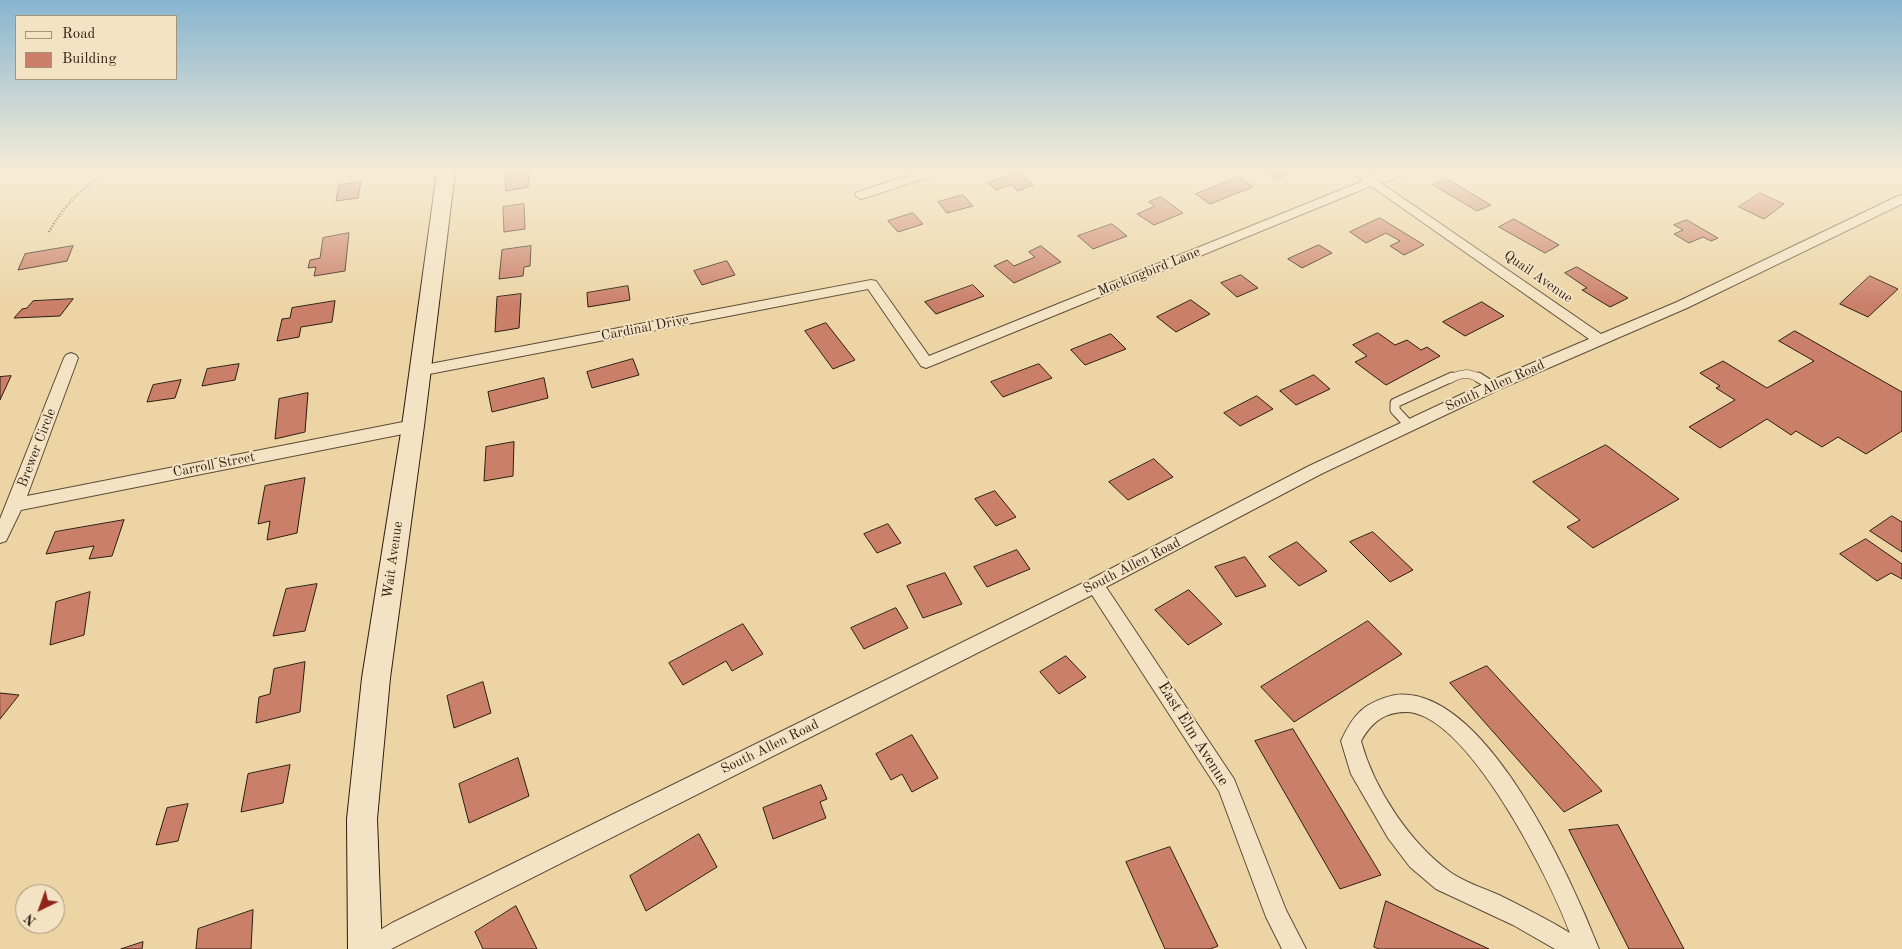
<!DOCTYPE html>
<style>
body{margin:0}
#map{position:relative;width:1902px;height:949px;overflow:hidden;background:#ecd4a4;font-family:"Old Standard TT",serif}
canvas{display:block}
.legend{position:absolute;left:15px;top:15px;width:162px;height:65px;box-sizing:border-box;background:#f3e3c4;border:1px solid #a4947c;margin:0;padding:6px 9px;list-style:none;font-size:15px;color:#2e1d11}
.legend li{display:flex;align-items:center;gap:10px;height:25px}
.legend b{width:25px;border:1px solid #a4947c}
.north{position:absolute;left:15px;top:884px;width:50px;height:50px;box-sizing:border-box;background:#f3e3c4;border:1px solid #a4947c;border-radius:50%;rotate:222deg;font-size:14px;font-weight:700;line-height:20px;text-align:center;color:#2e1d11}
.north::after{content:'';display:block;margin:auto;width:18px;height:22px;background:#8f2418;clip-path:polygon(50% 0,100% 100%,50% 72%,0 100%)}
</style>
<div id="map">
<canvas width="1902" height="949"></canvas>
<ul class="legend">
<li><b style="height:6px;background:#f3e3c4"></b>Road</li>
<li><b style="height:14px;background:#ca7f69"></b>Building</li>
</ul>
<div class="north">N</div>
</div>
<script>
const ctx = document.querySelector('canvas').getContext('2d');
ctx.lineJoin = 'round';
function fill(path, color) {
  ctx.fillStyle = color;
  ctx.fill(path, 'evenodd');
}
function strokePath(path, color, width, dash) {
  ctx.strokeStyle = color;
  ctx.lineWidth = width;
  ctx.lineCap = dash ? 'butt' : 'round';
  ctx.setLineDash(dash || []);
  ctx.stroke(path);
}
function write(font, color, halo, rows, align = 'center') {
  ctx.font = font + ' "Old Standard TT",serif';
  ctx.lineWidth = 4;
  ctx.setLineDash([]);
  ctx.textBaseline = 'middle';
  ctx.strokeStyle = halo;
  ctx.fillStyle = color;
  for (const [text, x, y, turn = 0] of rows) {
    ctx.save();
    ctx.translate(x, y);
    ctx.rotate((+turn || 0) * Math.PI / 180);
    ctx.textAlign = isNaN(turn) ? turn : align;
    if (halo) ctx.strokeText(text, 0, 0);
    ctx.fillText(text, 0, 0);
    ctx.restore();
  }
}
const building = new Path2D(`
 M505 172H529L528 187 506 191Z
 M1018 172 1033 185 1018 191 1011 185 996 190 988 183Z
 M1265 172H1294L1277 179Z
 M1239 177 1253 187 1210 204 1196 194Z
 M1447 179 1491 205 1477 211 1433 185Z
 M361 182 358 198 336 201 339 185Z
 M1760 193 1784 204 1764 219 1739 207Z
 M963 195 973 206 947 213 938 202Z
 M1161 197 1183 213 1154 225 1137 214 1155 206 1149 202Z
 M524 204 525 229 504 232 503 207Z
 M913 213 923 224 898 232 888 221Z
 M1380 218 1424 245 1404 255 1390 246 1400 241 1386 233 1366 243 1350 232Z
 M1514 219 1559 245 1545 253 1499 227Z
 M1687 220 1718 238 1711 241 1703 237 1689 243 1674 234 1683 230 1674 225Z
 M1112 224 1127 236 1093 249 1078 236Z
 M349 233 345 271 314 276 316 267 308 268 310 260 320 258 323 238Z
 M1319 245 1332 253 1302 268 1288 259Z
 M73 246 67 261 18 270 25 254Z
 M531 246 530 266 524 267 523 276 499 279 502 250Z
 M1041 246 1061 262 1014 283 994 266 1007 260 1014 266 1035 257 1029 252Z
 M727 261 735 275 702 285 694 271Z
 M1577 267 1628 298 1610 307 1582 290 1587 288 1565 273Z
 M1241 275 1258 288 1237 297 1221 283Z
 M1870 276 1898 289 1868 317 1840 304Z
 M973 285 984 296 936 314 925 302Z
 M628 286 630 300 588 307 587 293Z
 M521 294 519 328 495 332 497 297Z
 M73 299 60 316 14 318 22 309 27 308 33 301Z
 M1191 300 1210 314 1176 332 1157 317Z
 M335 301 332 322 301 327 299 337 277 341 282 319 290 318 292 308Z
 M1482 302 1504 316 1465 336 1443 322Z
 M826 323 855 360 833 369 805 331Z
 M1795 331 1902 392V431L1866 454 1838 437 1822 447 1796 431 1791 435 1767 419 1720 448 1689 427 1735 400 1716 388 1720 386 1700 373 1723 361 1767 388 1814 361 1779 341Z
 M1378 333 1395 345 1407 340 1421 350 1427 347 1440 356 1386 385 1355 362 1367 356 1353 345Z
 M1111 334 1126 349 1085 365 1071 350Z
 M633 359 639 375 592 388 587 372Z
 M239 364 235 380 202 386 207 369Z
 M1039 364 1052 378 1003 397 991 382Z
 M1314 375 1330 389 1296 405 1280 391Z
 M11 376 0 400V377Z
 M544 378 548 398 492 412 488 392Z
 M181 380 175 398 147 402 153 385Z
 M308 393 305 432 275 439 279 399Z
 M1257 396 1273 409 1240 426 1224 413Z
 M514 442 513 476 484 481 486 447Z
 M1606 445 1679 499 1593 548 1567 527 1580 520 1533 482Z
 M1154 459 1173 477 1128 500 1109 482Z
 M305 478 297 533 267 540 270 521 258 524 265 486Z
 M995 491 1016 517 996 526 975 499Z
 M1892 516 1902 522V552L1870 531Z
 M124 520 112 556 89 559 94 546 46 554 55 532Z
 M888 524 901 543 877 553 864 534Z
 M1373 532 1413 570 1390 582 1350 542Z
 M1866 539 1902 564V579L1891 573 1877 581 1840 554Z
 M1297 542 1327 571 1299 586 1269 557Z
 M1017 550 1030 569 987 587 974 567Z
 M1245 557 1266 586 1236 597 1215 567Z
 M945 573 962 604 923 618 907 586Z
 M317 584 305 631 273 636 286 589Z
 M1189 590 1222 624 1188 645 1155 610Z
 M90 592 84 635 50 645 56 602Z
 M896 608 908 628 864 649 851 628Z
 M1368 621 1402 654 1294 722 1261 687Z
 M743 624 763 654 732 671 726 661 683 685 669 663Z
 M1066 656 1086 677 1059 694 1040 672Z
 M305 662 300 712 256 723 259 697 270 694 274 669Z
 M1487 666 1602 791 1564 812 1450 683Z
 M483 682 491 713 454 728 447 696Z
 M0 693 19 695 0 719Z
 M1293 729 1381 875 1340 889 1255 741Z
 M912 735 938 778 912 792 902 774 891 780 876 754Z
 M518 758 529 796 469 823 459 784Z
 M290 765 283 803 241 812 248 774Z
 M821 785 827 799 820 802 826 818 773 839 763 808Z
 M188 804 178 841 156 845 167 808Z
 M1618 825 1684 949H1629L1569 830Z
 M699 834 717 867 646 911 630 876Z
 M1170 847 1218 946 1210 949H1165L1126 862Z
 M1386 901 1489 949H1379L1374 947Z
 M516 906 537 949H483L475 932Z
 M253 910 251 949H196L198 929Z
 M143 942 142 949H121Z`);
const path = new Path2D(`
 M49 232C63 206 82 188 107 172`);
const laneFar1 = new Path2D(`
 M1450 379C1461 373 1469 372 1480 379`);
const lane = new Path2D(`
 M1478 377 1492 386
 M1409 425 1395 410V403L1452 377`);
const street = new Path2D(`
 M920 172H937L935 175 865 198 861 199 855 195 857 192Z
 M1352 172H1366L1373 177 1390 172H1407L1405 175 1381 183 1601 334 1677 302 1898 196 1902 195V204L1687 308 1500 389 1321 474 1106 587 1234 779 1286 910 1306 949H1282L1266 917 1219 791 1092 595 391 949H358L361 941 392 923 1089 580 1309 466 1490 381 1589 339 1371 186 926 368 921 366 868 289 419 376 414 375 412 371 414 367 871 280 876 281 929 356 1363 181Z
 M71 353 76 355 78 358 27 496 413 420 419 422 421 426 419 430 413 432 21 510 6 541 0 543V519L64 358 66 355Z
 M1395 695C1485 684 1572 880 1599 949H1555L1513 925 1436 889 1410 867 1388 838 1351 774 1341 741C1354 713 1365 702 1395 695ZM1409 712C1470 719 1550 879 1570 933 1547 919 1523 907 1499 895 1483 888 1464 882 1450 872 1410 843 1374 789 1361 741 1372 721 1386 711 1409 712Z`);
const secondary = new Path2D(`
 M437 172H455L424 426 390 678 377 819 382 949H348L347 819 362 678 402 426Z`);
const streetNames = [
 ["Mockingbird Lane",1149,272,-22],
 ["Quail Avenue",1538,277,35],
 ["Cardinal Drive",645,328,-11],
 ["South Allen Road",1495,386,-24],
 ["Brewer Circle",37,448,-69],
 ["Carroll Street",214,465,-11],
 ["Wait Avenue",393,560,-82],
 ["South Allen Road",1132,566,-27],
 ["South Allen Road",770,747,-26]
];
const nearStreetnames = [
 ["East Elm Avenue",1193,734,58]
];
fill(building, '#ca7f69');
strokePath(building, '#2e1d11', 1);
strokePath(laneFar1, '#5e4b36', 9);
strokePath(lane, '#5e4b36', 11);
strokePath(street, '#5e4b36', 2);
strokePath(secondary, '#2e1d11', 2);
strokePath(path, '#2e1d11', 2.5, [1, 2]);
strokePath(laneFar1, '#f3e3c4', 8);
strokePath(lane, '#f3e3c4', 9);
fill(street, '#f3e3c4');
fill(secondary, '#f3e3c4');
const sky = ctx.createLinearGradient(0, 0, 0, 305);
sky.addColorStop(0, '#88b5d0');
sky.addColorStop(0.56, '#f6ecd6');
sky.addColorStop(1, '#f6ecd600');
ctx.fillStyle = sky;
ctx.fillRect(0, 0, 1902, 305);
write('14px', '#2e1d11', '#f3e3c4', streetNames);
write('16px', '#2e1d11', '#f3e3c4', nearStreetnames);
</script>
